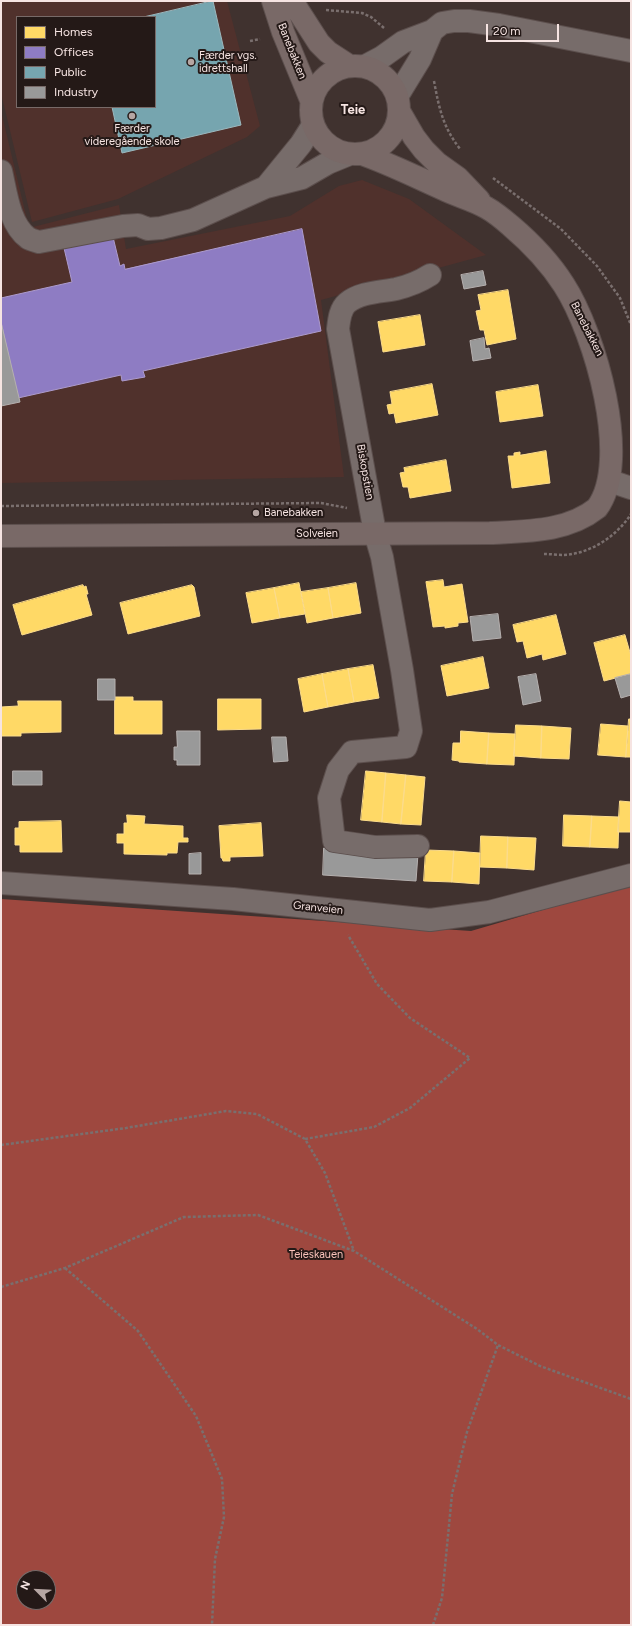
<!DOCTYPE html>
<meta charset="utf-8">
<style>
body{margin:0}
#map{position:relative;width:632px;height:1626px;overflow:hidden;background:#40322f;font-family:Figtree,sans-serif}
canvas{display:block}
.frame{position:absolute;inset:0;border:2px solid #f6e4e2;pointer-events:none}
.legend{position:absolute;left:16px;top:16px;width:140px;height:92px;box-sizing:border-box;background:#241917;border:1px solid #786a68;margin:0;padding:5px 7px;list-style:none;font-size:12px;color:#f6e4e2}
.legend li{display:flex;align-items:center;gap:8px;height:20px}
.legend b{width:20px;border:1px solid #786a68}
.north{position:absolute;left:16px;top:1570px;width:40px;height:40px;box-sizing:border-box;background:#241917;border:1px solid #786a68;border-radius:50%;rotate:294deg;font-size:11px;font-weight:700;line-height:16px;text-align:center;color:#f6e4e2}
.north::after{content:'';display:block;margin:auto;width:14px;height:18px;background:#b6a6a3;clip-path:polygon(50% 0,100% 100%,50% 72%,0 100%)}
.scale{position:absolute;left:486px;top:24px;width:73px;height:18px;box-sizing:border-box;border:2px solid #f6e4e2;border-top:0;padding-left:5px;font-size:12px;line-height:14px;white-space:nowrap;color:#f6e4e2;-webkit-text-stroke:3px #241917;paint-order:stroke}
</style>
<div id="map">
<canvas width="632" height="1626"></canvas>
<div class="frame"></div>
<ul class="legend">
<li><b style="height:11px;background:#ffd966"></b>Homes</li>
<li><b style="height:11px;background:#8e7cc3"></b>Offices</li>
<li><b style="height:11px;background:#76a5af"></b>Public</li>
<li><b style="height:11px;background:#999"></b>Industry</li>
</ul>
<div class="north">N</div>
<div class="scale">20 m</div>
</div>
<script>
const ctx = document.querySelector('canvas').getContext('2d');
ctx.lineJoin = 'round';
function fill(path, color) {
  ctx.fillStyle = color;
  ctx.fill(path, 'evenodd');
}
function strokePath(path, color, width, dash) {
  ctx.strokeStyle = color;
  ctx.lineWidth = width;
  ctx.lineCap = dash ? 'butt' : 'round';
  ctx.setLineDash(dash || []);
  ctx.stroke(path);
}
function write(font, color, halo, rows, align = 'center') {
  ctx.font = font + ' Figtree,sans-serif';
  ctx.lineWidth = 4;
  ctx.setLineDash([]);
  ctx.textBaseline = 'middle';
  ctx.strokeStyle = halo;
  ctx.fillStyle = color;
  for (const [text, x, y, turn = 0] of rows) {
    ctx.save();
    ctx.translate(x, y);
    ctx.rotate((+turn || 0) * Math.PI / 180);
    ctx.textAlign = isNaN(turn) ? turn : align;
    if (halo) ctx.strokeText(text, 0, 0);
    ctx.fillText(text, 0, 0);
    ctx.restore();
  }
}
const built = new Path2D(`
 M1 1H227L260 126 247 137 118 199 32 222 1 93ZM17 17H155V107H17Z
 M1 111 29 228 119 205 126 249 290 216 339 186 362 180 409 199 486 255 321 300 344 477 1 483Z`);
const forest = new Path2D(`
 M631 884V1625H1V899L471 931ZM24 1578H48V1602H24Z`);
const homes = new Path2D(`
 M508 290 516 339 487 345 484 330H480L476 311 481 310 478 295Z
 M420 315 425 345 383 352 378 322Z
 M432 384 438 415 396 423 394 413 389 414 387 405 392 404 390 392Z
 M538 385 543 416 500 422 496 392Z
 M546 451 550 483 512 488 508 456H514V453L520 452V455Z
 M446 460 451 491 410 498 408 487H403L400 473 405 472 404 468Z
 M443 580 444 587 462 584 468 622 458 623V626L445 628V626L433 627 426 582Z
 M299 583 305 614 280 618 274 588Z
 M356 583 361 613 333 618 328 588Z
 M83 585 84 587 86 586 88 594H86L92 615 22 635 13 605Z
 M192 585 194 587 200 616 128 634 120 603Z
 M274 588 280 618 252 623 246 593Z
 M328 588 333 618 307 623 301 592Z
 M556 615 566 654 543 660 542 654 527 658 523 641 517 642 513 625Z
 M625 635 631 656V674L604 681 594 643Z
 M483 657 489 688 447 696 441 666Z
 M373 665 379 698 354 702 348 669Z
 M348 669 354 702 328 707 322 674Z
 M322 674 328 707 304 712 298 679Z
 M115 697H133V701H162V734H115Z
 M218 699H261V729L218 730Z
 M18 701H61V732L21 733V736H1V707L18 706Z
 M629 719H631V757H626Z
 M601 724 628 726 626 757 598 755Z
 M516 725 542 726 541 758 514 756Z
 M542 726 571 728 569 759 541 758Z
 M461 731 489 733 487 764 459 762V761L452 760 453 743H460Z
 M489 733 515 734 514 765 487 764Z
 M366 771 386 773 382 822 361 820Z
 M386 773 406 775 401 824 382 822Z
 M406 775 425 777 421 825 401 824Z
 M620 801 631 802V832H618Z
 M127 815 145 816 144 824 183 826V838H188V842H178L177 853H167V855L124 854V843H117V834H124V823H127Z
 M564 815 592 816 590 847 563 846Z
 M592 816 619 817 618 848 590 847Z
 M61 821 62 852H20V845H15V828H19V822Z
 M261 823 263 856 230 857V861H223L222 858H221L219 826Z
 M481 836 508 837 507 868 480 867Z
 M508 837 536 838 534 870 507 868Z
 M426 850 454 851 452 882 424 881Z
 M454 851 480 853 479 884 452 882Z`);
const offices = new Path2D(`
 M302 229 321 331 143 371 145 377 122 381 121 375 18 398 1 322V298L72 282 64 248 113 237 120 266 124 264 125 269Z`);
const public = new Path2D(`
 M213 1 241 125 122 153 112 107H155V17H144Z`);
const industry = new Path2D(`
 M483 271 486 285 464 289 461 275Z
 M1 322 20 402 1 406Z
 M484 338 485 349 489 348 491 358 473 361 470 341Z
 M498 614 501 638 473 641 470 617Z
 M536 674 541 701 523 705 518 677Z
 M631 674V695L621 698 615 678Z
 M98 679H115V700H98Z
 M177 731H200V765H177V760H174V747H177Z
 M272 737H286L288 761 274 762Z
 M13 771H42V785H13Z
 M324 848 418 854 416 881 323 875Z
 M201 853V874H189V854Z`);
const path = new Path2D(`
 M326 10 362 13 371 17 384 28
 M250 41 260 39
 M434 81C439 108 443 128 461 150
 M493 178 561 229 597 266 620 298 631 325
 M1 506 321 503 347 508
 M544 554C553 554 563 556 572 554 596 550 618 534 631 514
 M305 1139 374 1127 410 1108 470 1058 410 1018 377 984 348 935
 M1 1145 126 1128 226 1111 257 1114 305 1139 325 1173 354 1251
 M65 1268 138 1331 196 1416 222 1479 224 1517 215 1559 212 1625
 M1 1287 65 1268 184 1217 258 1215 354 1251 477 1329 498 1345 540 1366 631 1399
 M433 1625 442 1598 452 1494 467 1432 498 1345`);
const minor = new Path2D(`
 M365 66 382 57 403 42 432 31 442 23 454 21H469L499 25 631 51
 M398 95 420 59 432 31
 M1 171C6 192 9 224 28 238 31 240 36 241 39 242L123 226 138 225 148 229 161 228 193 220 266 187 302 178 328 163 350 154
 M266 187 301 144 313 125
 M616 483 631 488
 M418 846 375 847 334 841 329 798 338 770 352 752 406 747 411 731 402 670 382 557 375 533 338 329C339 320 340 309 347 303 360 292 381 292 396 289 409 286 419 282 430 275
 M1 883 233 899 430 920 489 912 631 875`);
const major = new Path2D(`
 M273 1 283 32 311 100
 M292 1 319 43 328 52 348 65
 M311 110a44 44 0 1 1 88 0a44 44 0 1 1-88 0Z
 M399 111 414 137 424 150 437 163 458 178 479 200
 M1 536 490 533C527 531 567 532 597 508 632 461 595 333 564 285 550 263 531 243 511 226 504 220 496 213 487 208 474 200 457 196 443 189 416 177 390 164 362 154`);
const markers = [
 [191,62,4,"#b6a6a3"],
 [132,116,4,"#b6a6a3"],
 [256,513,4,"#b6a6a3"]
];
const streetNames = [
 ["Banebakken",292,51,68],
 ["Banebakken",587,329,63],
 ["Biskopstien",365,472,80],
 ["Solveien",317,534],
 ["Granveien",318,908,6]
];
const poiNames = [
 ["Færder vgs.",199,56],
 ["idrettshall",199,69],
 ["Færder",132,129,"center"],
 ["videregående skole",132,142,"center"],
 ["Banebakken",264,513]
];
const parkNames = [
 ["Teieskauen",316,1255]
];
const quarterNames = [
 ["Teie",353,110]
];
fill(built, '#50312c');
fill(forest, '#9e483f');
fill(homes, '#ffd966');
strokePath(homes, '#fcdc8b', 1);
fill(offices, '#8e7cc3');
strokePath(offices, '#ad9bcc', 1);
fill(public, '#76a5af');
strokePath(public, '#9cb8be', 1);
fill(industry, '#999');
strokePath(industry, '#b5b0af', 1);
strokePath(minor, '#5c4f4d', 24);
strokePath(major, '#5c4f4d', 24);
strokePath(path, '#7a6f6e', 2.5, [3, 2]);
strokePath(minor, '#776c6a', 22);
strokePath(major, '#796967', 22);
for (const [x, y, r, color] of markers) {
  const dot = new Path2D();
  dot.arc(x, y, r, 0, 2 * Math.PI);
  ctx.fillStyle = color;
  ctx.fill(dot);
  strokePath(dot, '#241917', 1.5);
}
write('11px', '#f6e4e2', '#241917', streetNames);
write('11px', '#f6e4e2', '#241917', poiNames, 'left');
write('11px', '#f9c2ba', '#241917', parkNames);
write('bold 13px', '#f6e4e2', '#241917', quarterNames);
</script>
